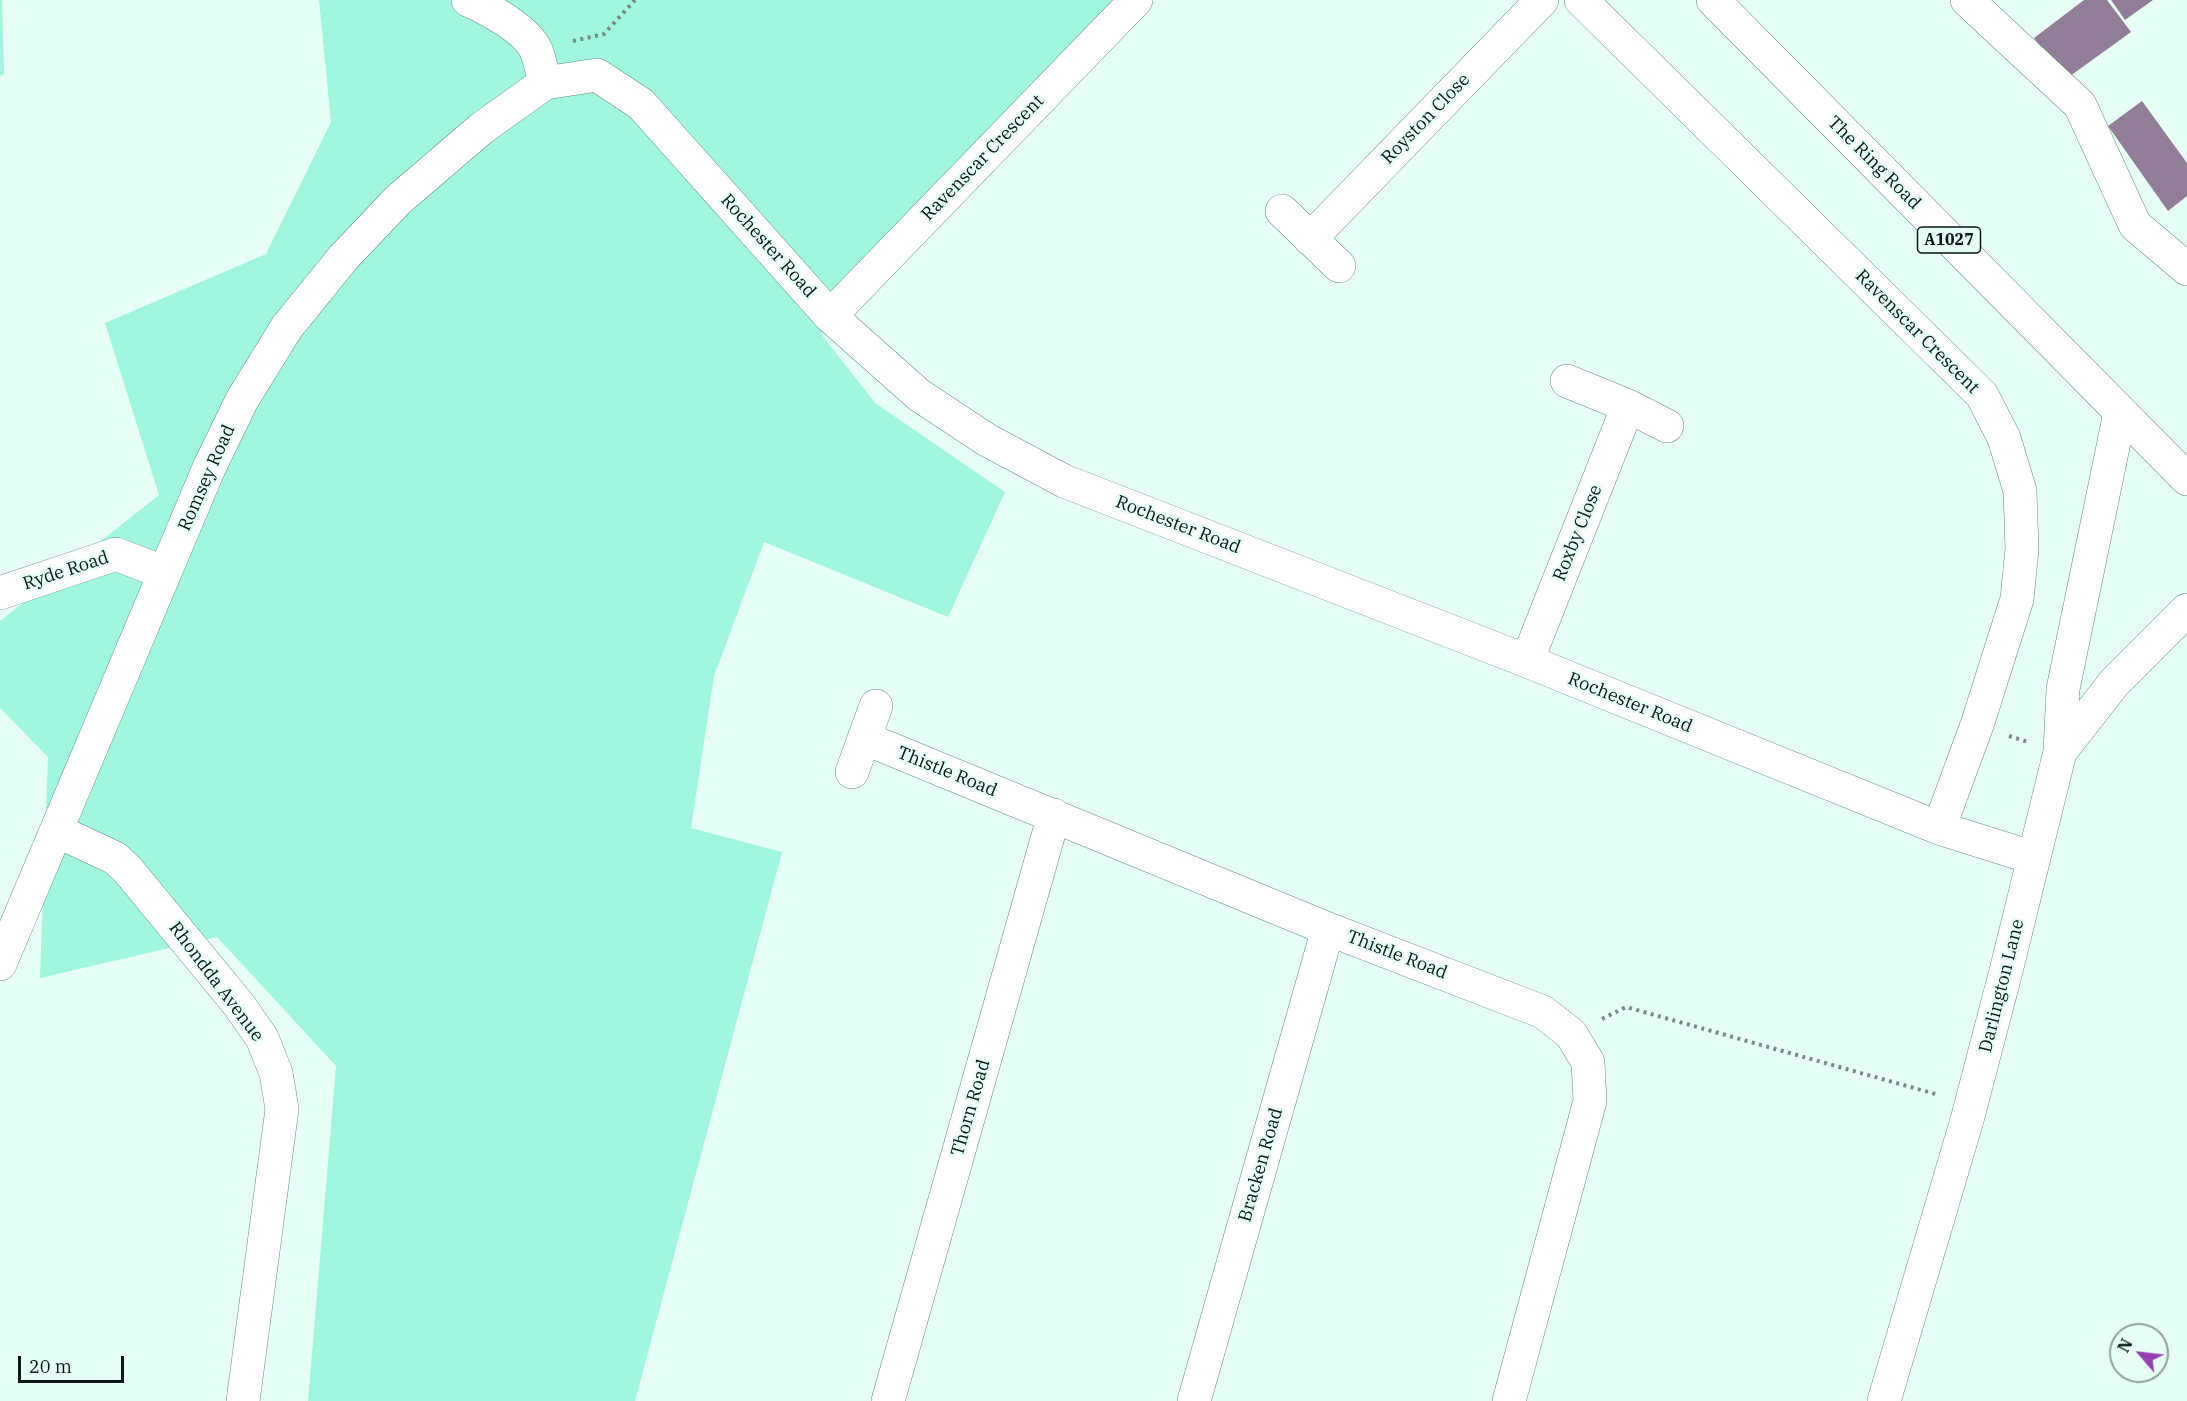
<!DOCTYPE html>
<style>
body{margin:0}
#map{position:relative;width:2187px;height:1401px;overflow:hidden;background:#e6fef6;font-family:"IBM Plex Serif",serif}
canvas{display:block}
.north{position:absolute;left:2109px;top:1323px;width:60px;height:60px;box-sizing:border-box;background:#e6fef6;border:2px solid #8ea29c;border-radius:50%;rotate:298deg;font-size:16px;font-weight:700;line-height:24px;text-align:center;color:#0a1915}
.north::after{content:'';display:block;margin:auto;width:21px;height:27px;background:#9340ae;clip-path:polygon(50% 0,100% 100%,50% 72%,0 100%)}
.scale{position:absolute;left:18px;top:1356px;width:106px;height:27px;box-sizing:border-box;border:3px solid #0a1915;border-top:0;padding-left:8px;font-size:18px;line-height:21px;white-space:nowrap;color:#0a1915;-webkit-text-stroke:4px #e6fef6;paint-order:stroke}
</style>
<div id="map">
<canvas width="2187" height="1401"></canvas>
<div class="north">N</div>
<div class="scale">20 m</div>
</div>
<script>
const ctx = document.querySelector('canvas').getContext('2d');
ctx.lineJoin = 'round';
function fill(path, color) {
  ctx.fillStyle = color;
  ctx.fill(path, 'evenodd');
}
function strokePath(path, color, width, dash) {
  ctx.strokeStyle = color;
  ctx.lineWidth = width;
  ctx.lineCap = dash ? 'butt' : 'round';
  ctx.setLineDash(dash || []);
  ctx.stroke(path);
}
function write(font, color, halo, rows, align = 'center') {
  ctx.font = font + ' "IBM Plex Serif",serif';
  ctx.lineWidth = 5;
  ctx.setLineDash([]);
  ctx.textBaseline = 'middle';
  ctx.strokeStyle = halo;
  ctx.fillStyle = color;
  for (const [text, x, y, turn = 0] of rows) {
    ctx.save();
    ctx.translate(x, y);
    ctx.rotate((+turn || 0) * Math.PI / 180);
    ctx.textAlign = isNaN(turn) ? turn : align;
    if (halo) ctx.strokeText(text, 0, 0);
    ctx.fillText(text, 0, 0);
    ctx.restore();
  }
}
const green = new Path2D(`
 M0 0H2L4 74 0 76Z
 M319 0H1151L821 334 875 403 1005 492 948 617 764 542 714 676 691 828 782 852 635 1401H308L336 1066 217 937 40 978 48 757 0 708V621L159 495 105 323 266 254 331 122Z`);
const building = new Path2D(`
 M2084 0H2107L2131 32 2066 79 2034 38Z
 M2111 0H2153L2125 20Z
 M2142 101 2187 163V196L2168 211 2108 126Z`);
const path = new Path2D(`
 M573 41 604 34 635 0
 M2009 736 2028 742
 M1602 1019 1626 1007 1939 1095`);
const minor = new Path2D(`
 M468 0C489 9 526 29 536 50 540 60 542 72 545 83
 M1581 0 1982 395 2004 438 2020 491 2022 549 2017 599 1977 725 1939 828
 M1967 0 2080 105 2135 225 2187 269
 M1282 211 1339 266
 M1310 239 1542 0
 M830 316 1136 0
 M1567 381 1628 406 1667 426
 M0 593 116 554 165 573
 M1527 661 1628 406
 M864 738 1328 929 1543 1012 1571 1034 1588 1062 1590 1101 1509 1401
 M2060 752 2063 689 2120 413
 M852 772 876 706
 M57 831 115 858 127 869 239 1005 262 1038 276 1073 282 1109 243 1401
 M0 964 209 468 242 400 287 327 343 258 398 200 482 128 545 83 597 75 641 104 830 316 919 395 987 440 1064 481 1527 661 1939 828 2034 858
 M888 1401 1054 815
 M1194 1401 1328 929
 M1884 1401 1967 1120 2006 971 2060 752 2114 683 2187 610`);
const major = new Path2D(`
 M1713 0 2187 479`);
const shields = [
 [1949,240,63]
];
const shieldNames = [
 ["A1027",1949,240]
];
const streetNames = [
 ["Royston Close",1426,119,-46],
 ["Ravenscar Crescent",983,158,-46],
 ["The Ring Road",1874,163,45],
 ["Rochester Road",768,246,48],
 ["Ravenscar Crescent",1917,332,45],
 ["Romsey Road",207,478,-66],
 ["Rochester Road",1178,525,21],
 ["Roxby Close",1578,533,-68],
 ["Ryde Road",66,571,-18],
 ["Rochester Road",1630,703,22],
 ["Thistle Road",947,772,22],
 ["Thistle Road",1397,955,21],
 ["Rhondda Avenue",216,982,53],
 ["Darlington Lane",2002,986,-76],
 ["Thorn Road",971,1108,-74],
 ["Bracken Road",1261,1165,-74]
];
fill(green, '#a0f6de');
fill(building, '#927e99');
strokePath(minor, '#658a7f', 34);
strokePath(major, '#658a7f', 34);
strokePath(path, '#778a84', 4, [3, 4.5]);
strokePath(minor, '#fff', 33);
strokePath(major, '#fff', 33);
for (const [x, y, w] of shields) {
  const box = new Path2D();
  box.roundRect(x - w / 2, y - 13, w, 26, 4.5);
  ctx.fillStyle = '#e6fef6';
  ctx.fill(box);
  strokePath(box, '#0a1915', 1.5);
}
write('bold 16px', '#0a1915', null, shieldNames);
write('18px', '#0a1915', '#e6fef6', streetNames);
</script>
